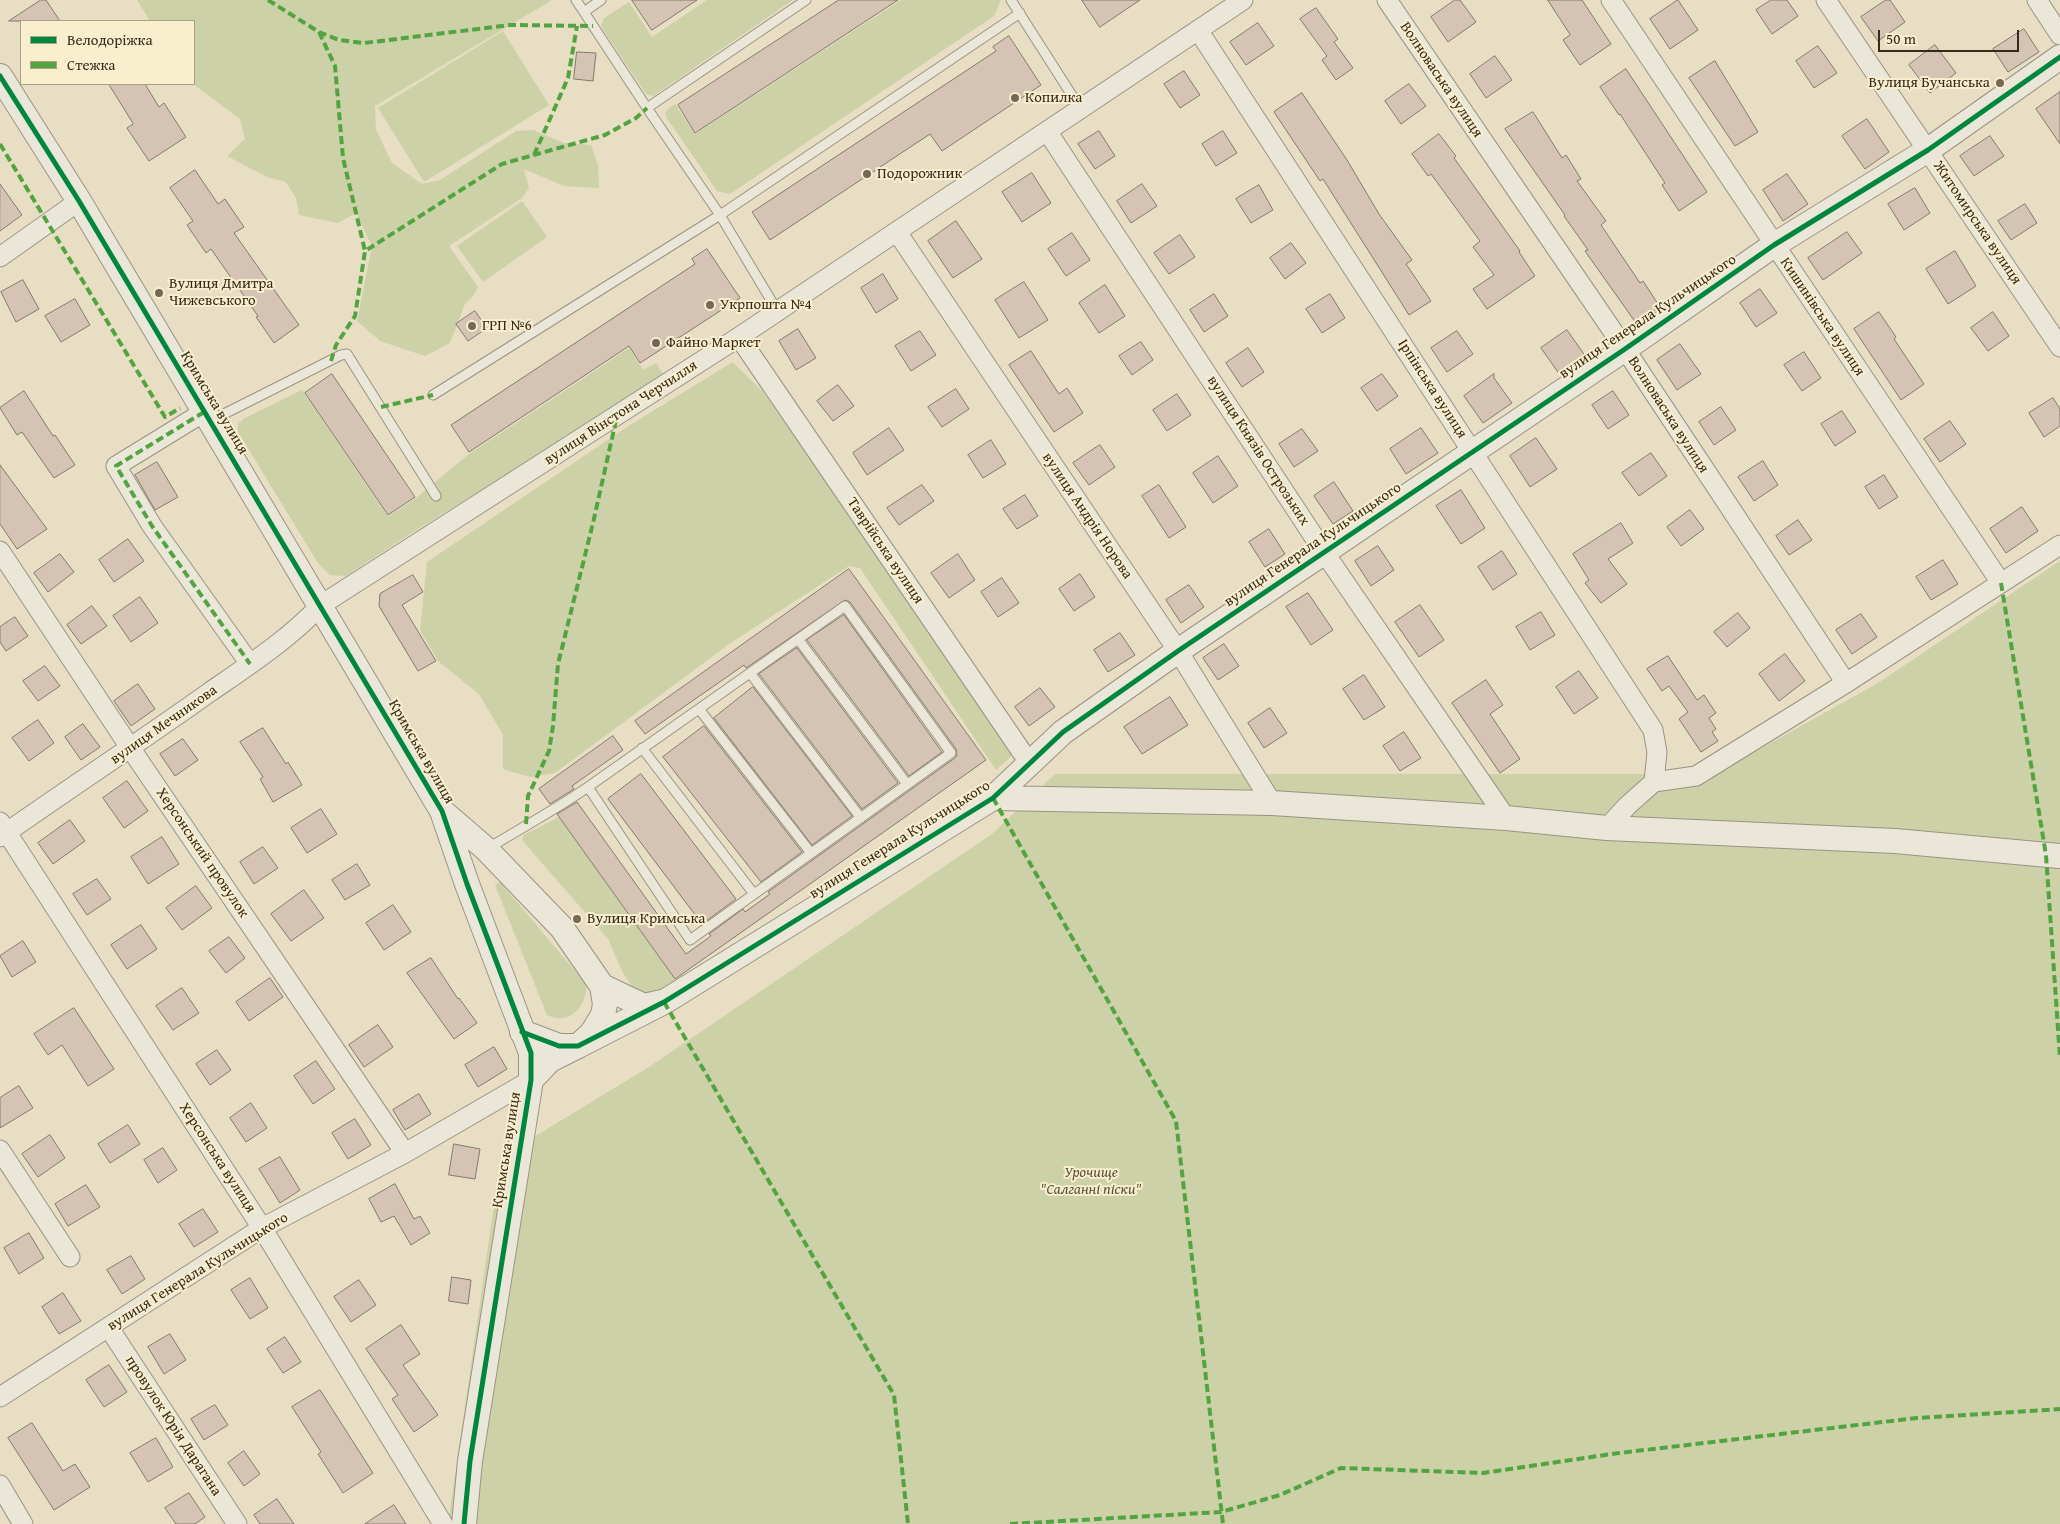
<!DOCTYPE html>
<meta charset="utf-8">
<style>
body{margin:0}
#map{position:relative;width:2060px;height:1524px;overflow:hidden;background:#e7dec3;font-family:"Gentium Book Plus",serif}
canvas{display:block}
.legend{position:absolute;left:20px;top:20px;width:175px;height:65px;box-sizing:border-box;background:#f9efce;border:1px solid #aba087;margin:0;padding:6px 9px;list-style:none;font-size:15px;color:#362a1d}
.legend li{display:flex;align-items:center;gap:10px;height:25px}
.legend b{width:25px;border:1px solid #aba087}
.scale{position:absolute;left:1878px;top:30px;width:141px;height:22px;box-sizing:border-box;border:2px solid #362a1d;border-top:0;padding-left:6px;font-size:15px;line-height:18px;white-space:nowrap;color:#362a1d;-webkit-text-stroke:4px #f9efce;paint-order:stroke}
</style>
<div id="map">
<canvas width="2060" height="1524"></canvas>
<ul class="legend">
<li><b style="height:6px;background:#00873e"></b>Велодоріжка</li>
<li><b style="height:6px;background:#53a441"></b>Стежка</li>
</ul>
<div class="scale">50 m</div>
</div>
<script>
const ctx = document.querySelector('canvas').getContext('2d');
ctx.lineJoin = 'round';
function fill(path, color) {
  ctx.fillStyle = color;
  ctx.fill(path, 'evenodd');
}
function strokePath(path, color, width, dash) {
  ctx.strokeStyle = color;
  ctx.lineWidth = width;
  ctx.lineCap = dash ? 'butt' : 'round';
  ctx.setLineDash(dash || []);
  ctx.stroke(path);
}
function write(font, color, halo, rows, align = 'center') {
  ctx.font = font + ' "Gentium Book Plus",serif';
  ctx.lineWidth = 4;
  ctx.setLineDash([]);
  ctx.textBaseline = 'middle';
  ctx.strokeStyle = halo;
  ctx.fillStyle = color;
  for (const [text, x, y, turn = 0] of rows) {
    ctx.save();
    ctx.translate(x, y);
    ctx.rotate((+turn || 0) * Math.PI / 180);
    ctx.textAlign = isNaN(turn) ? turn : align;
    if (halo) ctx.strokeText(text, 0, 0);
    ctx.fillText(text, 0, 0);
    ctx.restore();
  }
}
const green = new Path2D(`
 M137 0H552L375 106 376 130 392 163 422 184 440 180 516 131 533 130 564 143 591 145 598 165 599 188 564 186 524 169 529 188 522 198 449 246 478 287 473 296 465 304 450 343 425 356 380 341 357 321 372 246 356 213 338 223 299 215 296 198 286 182 267 177 227 156 245 139 240 119 193 84 194 21H150Z
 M707 0H793L653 96 646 94 604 31 601 25 604 18 629 2 652 37Z
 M901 0H1001L994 16 730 194 717 191 666 117 665 113 667 110 675 104 695 134Z
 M503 31 549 105 424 182 378 108Z
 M522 201 547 237 483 282 457 246Z
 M629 348 643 370 656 363 665 377 405 537 346 576 330 575 318 563 238 432V424L243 419 302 390 388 517 416 498 469 454Z
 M733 362 763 392 877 553 1015 753 996 770 860 568 849 566 732 642 555 773 530 777 503 769V735L479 694 438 661 420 630 427 562 630 425Z
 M2060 561V1524H448L501 1157 649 1067 992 834 1055 774H1715L1878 683Z
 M559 817 675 980C661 992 657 997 637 994L623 973 608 939 522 840 524 835Z
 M500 882 587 985C586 1007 569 1026 547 1015L495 885Z`);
const building = new Path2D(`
 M41 0H46L60 21H9Z
 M632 0H697L652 30Z
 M839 0H898L695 133 678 105Z
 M1082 0H1140L1100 27Z
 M1455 0H1460L1476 22 1448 42 1431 17Z
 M1548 0H1582L1611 44 1580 65 1563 40 1570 35Z
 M1678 0 1698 30 1670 49 1650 19Z
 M1771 0H1787L1798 16 1772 34 1756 10Z
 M1886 0H1890L1905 22 1878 41 1861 17Z
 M1316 8 1338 39 1334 42 1353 68 1336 80 1322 60 1327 56 1300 19Z
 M1258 23 1274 46 1246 65 1230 42Z
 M2024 29 2039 52 2008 72 1993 49Z
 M1009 36 1041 85 942 151 930 134 770 240 752 212 996 51 993 47Z
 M1935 45 1956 73 1930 93 1909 65Z
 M1818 46 1837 73 1814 88 1796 61Z
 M577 52 596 53 593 81 574 79Z
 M1495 56 1512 80 1486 98 1470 74Z
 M1715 61 1758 132 1735 146 1689 78Z
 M1626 69 1707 192 1679 211 1662 185 1665 183 1620 114 1619 115 1600 87Z
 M1184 71 1200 95 1180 108 1164 84Z
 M109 84H145L159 107 164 103 186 137 149 161 127 128 133 124Z
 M1409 84 1426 106 1401 124 1385 101Z
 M2060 92V144L2036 109Z
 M1302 93 1347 160 1379 214 1412 260 1406 264 1431 301 1409 315 1323 179 1320 181 1274 112Z
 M1533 112 1562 158 1566 155 1581 179 1577 181 1606 221 1601 225 1640 283 1643 281 1660 307 1636 323 1585 251 1588 250 1564 216 1565 215 1505 129Z
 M1867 119 1889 152 1865 169 1842 136Z
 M1099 131 1115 156 1095 169 1078 144Z
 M1223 131 1237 153 1216 166 1202 144Z
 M1439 134 1456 156 1454 158 1520 251 1519 252 1535 276 1487 309 1473 289 1494 275 1473 247 1480 241 1431 174 1428 176 1412 154Z
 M1990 136 2004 156 1974 176 1960 156Z
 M195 170 218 204 225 199 244 227 234 233 299 325 274 343 256 317 258 316 211 249 206 253 187 225 193 221 170 188Z
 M1032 173 1051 203 1022 222 1002 192Z
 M1787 174 1808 204 1783 221 1763 190Z
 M0 184 22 215 0 231Z
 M1142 184 1157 206 1131 223 1117 201Z
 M1259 185 1273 210 1251 223 1236 199Z
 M1915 188 1930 213 1904 230 1888 204Z
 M2025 204 2037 223 2011 240 1998 221Z
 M956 221 982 259 953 278 928 241Z
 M1847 232 1862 253 1823 280 1808 258Z
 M1072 233 1090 260 1066 276 1048 249Z
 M1180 235 1195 257 1169 274 1154 253Z
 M1291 243 1306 263 1285 279 1270 258Z
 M707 249 740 298 640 363 629 346 469 452 451 425 695 264 692 259Z
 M1955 251 1976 286 1948 304 1926 269Z
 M883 274 898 299 876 313 861 288Z
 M23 280 39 309 16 322 1 292Z
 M1024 282 1048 320 1019 338 995 300Z
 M1105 285 1125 316 1099 333 1079 303Z
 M1760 289 1777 313 1756 327 1740 303Z
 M1214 294 1228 316 1204 332 1190 310Z
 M1330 294 1345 318 1322 333 1306 309Z
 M75 299 90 325 61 342 45 316Z
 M475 311 487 328 468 341 456 324Z
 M1879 312 1896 337 1894 339 1924 384 1901 400 1854 329Z
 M1993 312 2009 336 1988 351 1971 328Z
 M798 329 816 358 796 370 779 341Z
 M1567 330 1586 357 1560 375 1541 348Z
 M920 331 936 355 911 371 895 346Z
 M1457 331 1473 354 1447 372 1431 348Z
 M1141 342 1153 360 1132 375 1119 356Z
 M1680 344 1701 374 1677 390 1657 360Z
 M1248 348 1264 372 1242 387 1226 363Z
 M1031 351 1059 394 1067 388 1083 413 1054 432 1009 365Z
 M1804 352 1821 378 1802 391 1784 365Z
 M332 374 415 497 388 515 305 393Z
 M1382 374 1398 396 1377 411 1361 388Z
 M1494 374V378L1512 403 1483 423 1464 396Z
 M838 385 854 406 833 421 817 401Z
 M956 389 969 409 942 427 928 407Z
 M24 391 53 436 55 435 75 465 54 478 22 432 17 435 0 408Z
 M1613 391 1629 415 1608 429 1592 405Z
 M1177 394 1191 415 1167 431 1153 410Z
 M2053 398 2060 409V426L2044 437 2029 413Z
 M1721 407 1736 430 1714 445 1699 422Z
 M1842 411 1856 432 1835 446 1821 424Z
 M1950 421 1966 444 1940 462 1924 439Z
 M889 428 904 450 867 475 853 453Z
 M1421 428 1438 453 1406 474 1390 449Z
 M1302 429 1318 451 1294 467 1279 444Z
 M1536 438 1557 469 1530 487 1510 456Z
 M991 440 1006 464 983 478 968 455Z
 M1100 445 1115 467 1089 485 1073 463Z
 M1651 453 1667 476 1639 496 1622 473Z
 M1218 456 1238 486 1213 503 1193 473Z
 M1763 461 1778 485 1754 501 1738 477Z
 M157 462 178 497 155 510 135 475Z
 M0 465 47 529 17 549 0 524Z
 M1884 475 1898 497 1879 509 1865 487Z
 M1334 482 1353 511 1333 524 1314 496Z
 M922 485 934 501 899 525 887 508Z
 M1159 485 1186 527 1169 538 1142 496Z
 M1461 490 1485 528 1461 544 1436 506Z
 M1025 495 1038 516 1017 529 1003 509Z
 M2022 507 2038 531 2006 553 1990 529Z
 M1690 510 1704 529 1681 546 1667 527Z
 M1798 520 1812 540 1789 555 1776 536Z
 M1621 523 1633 543 1608 559 1627 584 1601 603 1585 583 1589 580 1573 554Z
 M1269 529 1285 554 1265 567 1249 542Z
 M128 539 144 561 114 582 99 560Z
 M1378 546 1394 570 1371 586 1355 561Z
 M1502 551 1517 574 1493 590 1478 567Z
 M60 554 74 572 48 592 34 573Z
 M958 554 975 580 949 598 931 573Z
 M1943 560 1958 584 1931 600 1916 577Z
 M849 569 986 760 675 979 557 814 577 802 686 954 711 936 709 934 743 909 745 912 770 894 768 892 955 758 957 755 956 749 850 602 845 600 746 668 744 665 645 734 635 721Z
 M1080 574 1095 597 1074 611 1059 589Z
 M413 575 423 592 402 605 436 661 418 671 379 606 380 594Z
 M1002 578 1019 603 998 617 981 592Z
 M1189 585 1204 607 1181 623 1166 600Z
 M1308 593 1333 630 1311 645 1286 607Z
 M140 597 158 623 131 642 113 616Z
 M1420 605 1444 640 1419 657 1395 622Z
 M92 606 107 626 81 644 67 625Z
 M1541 612 1555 635 1530 650 1516 627Z
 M1738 613 1750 628 1727 647 1714 632Z
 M1861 614 1877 637 1852 654 1836 630Z
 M844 615 942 752 909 776 807 640Z
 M15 617 28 636 6 651 0 642V627Z
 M1120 633 1135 655 1108 672 1094 650Z
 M1224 644 1239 666 1218 680 1203 658Z
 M797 648 898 783 862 809 759 674Z
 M1785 654 1805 681 1779 701 1759 674Z
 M1668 656 1697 700 1704 695 1716 713 1709 718 1716 729 1712 732 1718 741 1701 752 1679 719 1688 712 1669 686 1662 691 1647 669Z
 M45 666 60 686 38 701 23 681Z
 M1579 671 1598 698 1574 714 1556 687Z
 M1364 675 1385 707 1364 720 1343 689Z
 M1486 680 1503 705 1490 714 1520 759 1500 773 1452 703Z
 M138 684 155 709 131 726 114 701Z
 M753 687 852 816 812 845 714 718Z
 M1040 688 1055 707 1029 726 1015 707Z
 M1170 697 1188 725 1142 754 1124 727Z
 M1270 708 1287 733 1264 748 1248 723Z
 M38 720 54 743 29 761 12 738Z
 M83 724 100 747 81 760 65 737Z
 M704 726 802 852 761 882 663 757Z
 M263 728 286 764 288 762 302 785 273 802 260 779 263 777 240 742Z
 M1404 732 1421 758 1400 771 1383 746Z
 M613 736 623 750 572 786 574 789 550 804 539 789Z
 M183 739 198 760 175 776 160 754Z
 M641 774 736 899 702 924 608 799Z
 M127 781 148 811 124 828 103 798Z
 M321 809 337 834 307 853 291 828Z
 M70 820 85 841 53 864 38 843Z
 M162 837 179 864 148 884 131 857Z
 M263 847 278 868 254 884 240 862Z
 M357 864 370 885 345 900 332 880Z
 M97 879 111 899 87 915 73 894Z
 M196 886 212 908 182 930 166 908Z
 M304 890 324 918 291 941 271 914Z
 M393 905 411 932 384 950 366 923Z
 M141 925 157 949 127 969 111 945Z
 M229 937 245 958 226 973 209 951Z
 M23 941 36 962 12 977 0 956Z
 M431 958 458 999 459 998 477 1023 454 1039 407 973Z
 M270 978 283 997 249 1021 236 1002Z
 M182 988 199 1013 173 1030 156 1006Z
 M74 1008 114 1069 88 1086 62 1045 48 1055 34 1034Z
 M378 1025 393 1047 364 1067 349 1045Z
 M494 1047 507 1069 478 1087 465 1065Z
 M217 1050 231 1070 210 1085 196 1064Z
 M316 1061 335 1089 313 1104 294 1076Z
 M19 1086 33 1108 0 1128V1098Z
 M419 1094 431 1114 405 1130 393 1110Z
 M251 1103 267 1128 246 1142 230 1118Z
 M355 1119 371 1145 348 1159 332 1133Z
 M128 1125 140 1144 110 1163 98 1144Z
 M50 1135 65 1158 38 1177 22 1154Z
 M454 1144 480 1149 475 1179 449 1175Z
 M163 1148 177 1170 158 1183 144 1160Z
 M280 1157 300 1190 280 1203 259 1169Z
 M395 1184 414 1219 420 1216 430 1233 411 1245 394 1216 381 1222 369 1199Z
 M86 1185 100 1207 68 1226 55 1204Z
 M203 1209 218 1232 194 1247 179 1224Z
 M29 1233 44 1258 19 1274 4 1248Z
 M131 1256 145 1279 122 1294 107 1270Z
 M452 1277 471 1280 468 1304 449 1301Z
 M250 1278 268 1308 250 1319 231 1290Z
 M359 1280 376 1305 351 1322 334 1297Z
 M63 1293 81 1321 59 1334 42 1307Z
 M401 1325 420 1354 403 1365 438 1415 414 1432 392 1399 398 1395 366 1349Z
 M170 1334 186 1360 164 1374 148 1347Z
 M285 1337 301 1362 283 1373 267 1349Z
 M109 1365 127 1392 104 1407 86 1380Z
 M320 1390 373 1473 343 1493 318 1454 321 1452 292 1407Z
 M215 1405 228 1425 204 1440 191 1419Z
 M32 1423 63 1471 75 1464 90 1487 54 1510 8 1438Z
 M156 1438 173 1467 148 1482 130 1453Z
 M244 1451 260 1474 244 1486 228 1463Z
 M189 1493 205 1517 195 1524H176L165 1508Z
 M277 1499 294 1524H260L254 1515Z
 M394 1505 406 1524H365Z`);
const service = new Path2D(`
 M576 0 584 12
 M601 0 584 12 647 108 720 215 778 312
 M1011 0 1080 108
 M647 108 806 0
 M433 395 720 215 1020 13
 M210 421 341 355 347 354 436 496
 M798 639 907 784
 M750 673 861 818
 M699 709 811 853
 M642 748 754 894
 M487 849C521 828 555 810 588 787L845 606 951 753 690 940 588 787`);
const minor = new Path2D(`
 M1387 0 1625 349 1846 683
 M1611 0 2001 583
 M1826 0 2060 347
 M2037 0 2060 35
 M1198 30 1653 730 1657 752 1654 782
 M1047 131 1324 552 1506 818
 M897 232 1178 651 1272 803
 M0 257 79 201
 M739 337 1030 764
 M204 412 116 466 152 526 250 664
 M0 551 131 749 405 1153
 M0 822 262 1228 443 1524
 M1607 828 1627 806 1654 782 1696 776 1846 683 2060 545
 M0 837C70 788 141 741 210 692 249 665 289 639 321 605L739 337 1243 0
 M0 1150 70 1257
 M109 1328 237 1524
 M0 1397 262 1228 405 1153 531 1080
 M0 1485 23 1524`);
const tertiary = new Path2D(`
 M0 76 79 201 442 811 467 884 531 1053V1080L470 1461 464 1524
 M993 798 1272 803 1506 818 1607 828 1895 841 2060 856
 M442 811 486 849 562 928 602 986 605 1004 603 1015 592 1033 578 1046 550 1060 531 1080
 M602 986 644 1006 662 1002
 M522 1032 559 1046H578L664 1002 993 798 1063 732 1178 651 1625 349 1774 245 1928 150 2060 57`);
const quiet = new Path2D(`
 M268 0 319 32 339 40 364 43 510 25 593 26
 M319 32 335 66 343 158 365 251
 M0 144 165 417 180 408
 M534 155 568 78 577 26
 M331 361 336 345 355 316 365 251 502 164 605 135 636 118 647 108
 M381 407 433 395
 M204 412 116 466 152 526 250 664
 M2001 583 2046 855 2060 1058
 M993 798 1176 1121 1223 1524
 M526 824 528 796 549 751 553 726 558 664 593 523 617 416
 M664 1002 894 1395 908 1524
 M1010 1524 1221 1512 1280 1495 1341 1468 1483 1473 1619 1453 1917 1418 2060 1409`);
const cycleway = new Path2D(`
 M0 76 79 201 442 811 467 884 531 1053V1080L470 1461 464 1524
 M522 1032 559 1046H578L664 1002 993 798 1063 732 1178 651 1625 349 1774 245 1928 150 2060 57`);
const markers = [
 [2000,83,5,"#746957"],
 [1015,98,5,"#746957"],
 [867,174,5,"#746957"],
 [159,293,5,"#746957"],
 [710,305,5,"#746957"],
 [472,326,5,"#746957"],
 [656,343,5,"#746957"],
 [577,919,5,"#746957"]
];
const streetNames = [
 ["Волноваська вулиця",1441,80,56],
 ["Житомирська вулиця",1977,223,56],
 ["вулиця Генерала Кульчицького",1648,317,-34],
 ["Кишинівська вулиця",1822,317,56],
 ["Ірпінська вулиця",1432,389,57],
 ["Кримська вулиця",214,403,59],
 ["вулиця Вінстона Черчилля",621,413,-33],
 ["Волноваська вулиця",1668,415,57],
 ["вулиця Князів Острозьких",1258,451,57],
 ["вулиця Андрія Норова",1087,516,56],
 ["вулиця Генерала Кульчицького",1313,545,-34],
 ["Таврійська вулиця",885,551,56],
 ["вулиця Мечникова",164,725,-35],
 ["Кримська вулиця",421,752,60],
 ["вулиця Генерала Кульчицького",900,840,-32],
 ["Херсонський провулок",202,853,56],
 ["Кримська вулиця",507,1150,-81],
 ["Херсонська вулиця",217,1158,57],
 ["вулиця Генерала Кульчицького",198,1272,-32],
 ["провулок Юрія Дарагана",173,1426,57]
];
const poiNames = [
 ["Вулиця Бучанська",1990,83,"right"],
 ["Копилка",1025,98],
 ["Подорожник",877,174],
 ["Вулиця Дмитра",169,284],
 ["Чижевського",169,301],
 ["Укрпошта №4",720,305],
 ["ГРП №6",482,326],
 ["Файно Маркет",666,343],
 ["Вулиця Кримська",587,919]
];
const parkNames = [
 ["Урочище",1091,1173],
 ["\"Салганні піски\"",1091,1190]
];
fill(green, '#ccd1a8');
fill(building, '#d5c4b4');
strokePath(building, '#817b6c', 1);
strokePath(service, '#9a9383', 11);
strokePath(minor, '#9a9383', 21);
strokePath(tertiary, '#9a9383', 26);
strokePath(service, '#eae6d8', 9);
strokePath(minor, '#eae6d8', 19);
strokePath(tertiary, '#eae6d8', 24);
strokePath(quiet, '#53a441', 4, [8, 4]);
strokePath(cycleway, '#00873e', 5);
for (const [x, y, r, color] of markers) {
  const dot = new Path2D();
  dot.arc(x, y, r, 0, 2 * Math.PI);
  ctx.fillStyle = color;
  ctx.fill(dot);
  strokePath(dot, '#f9efce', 2);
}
write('15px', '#362a1d', '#f9efce', streetNames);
write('15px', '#362a1d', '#f9efce', poiNames, 'left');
write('italic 15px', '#56513a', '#f9efce', parkNames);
</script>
